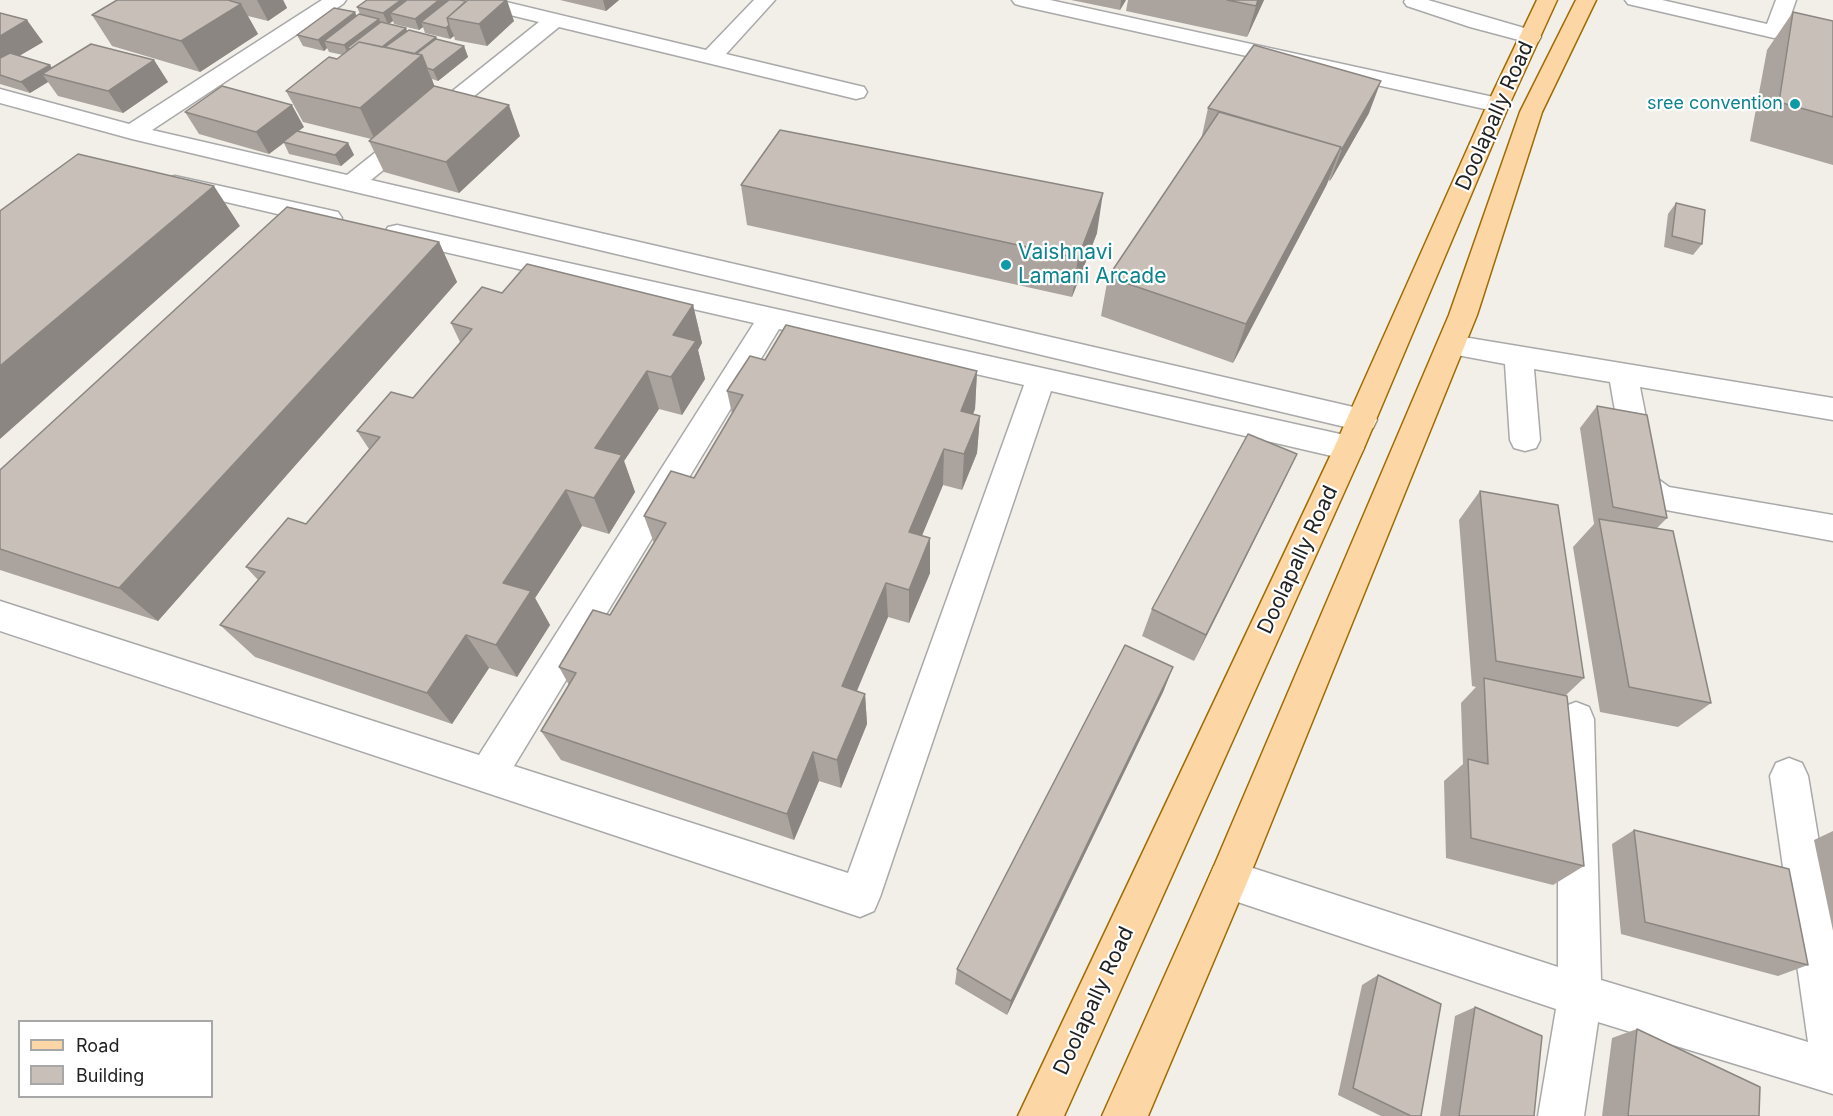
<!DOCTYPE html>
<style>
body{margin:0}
#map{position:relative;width:1833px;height:1116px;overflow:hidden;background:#f2efe9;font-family:Inter,sans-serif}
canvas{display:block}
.legend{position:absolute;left:18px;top:1020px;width:195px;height:78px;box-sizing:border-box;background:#fff;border:2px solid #a7a7a7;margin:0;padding:8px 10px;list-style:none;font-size:18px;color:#222}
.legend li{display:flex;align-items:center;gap:12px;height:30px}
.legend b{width:30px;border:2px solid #a7a7a7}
</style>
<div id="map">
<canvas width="1833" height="1116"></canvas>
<ul class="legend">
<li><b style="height:8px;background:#fcd6a4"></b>Road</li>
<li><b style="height:16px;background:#c7bfb8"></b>Building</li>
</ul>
</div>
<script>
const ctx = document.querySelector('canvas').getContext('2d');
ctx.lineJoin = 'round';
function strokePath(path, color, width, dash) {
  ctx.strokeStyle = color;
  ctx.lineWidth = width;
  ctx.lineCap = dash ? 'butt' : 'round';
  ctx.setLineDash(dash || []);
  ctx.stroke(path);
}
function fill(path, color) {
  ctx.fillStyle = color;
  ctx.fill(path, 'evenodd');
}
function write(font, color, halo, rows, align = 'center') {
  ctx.font = font + ' Inter,sans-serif';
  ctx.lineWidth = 4.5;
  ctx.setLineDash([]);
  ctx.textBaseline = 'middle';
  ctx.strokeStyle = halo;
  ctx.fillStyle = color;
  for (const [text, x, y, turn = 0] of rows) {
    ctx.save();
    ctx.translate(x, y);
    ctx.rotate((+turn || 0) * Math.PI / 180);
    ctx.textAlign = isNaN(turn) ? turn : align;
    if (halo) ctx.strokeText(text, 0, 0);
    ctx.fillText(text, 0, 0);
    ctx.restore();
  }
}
const minor = new Path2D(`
 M322 0H346L343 4 152 130 347 175 539 22 465 4 462 0H498L706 50 754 0H775L726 54 864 87 867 92 864 97 856 99 559 27 371 180 1362 409 1373 412 1377 420 1373 428 1362 431 132 139 0 103V89L129 124Z
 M1012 0H1050L1498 98 1506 100 1509 105 1506 110 1498 112 1022 6 1015 4Z
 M1405 0H1428L1538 32 1541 37 1538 42 1530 43 1470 27 1407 6 1404 2Z
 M1625 0H1662L1767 24 1776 0H1796L1785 32 1781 36 1774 38 1628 4Z
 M175 176 329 210 338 212 342 218 338 224 329 226 166 188 163 183 166 178Z
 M397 225 1349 436 1360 440 1364 448 1360 456 1349 460 1051 391 880 897 874 911 860 917 0 631V601L479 755 754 323 388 239 384 233 388 227ZM779 329 1024 385 848 873 514 766Z
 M1451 335 1833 398V420L1640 387 1658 479 1669 487 1833 515V541L1650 507 1633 494 1628 485 1610 382 1534 369 1540 440 1536 448 1525 451 1514 448 1510 440 1505 364 1441 352 1437 345 1441 338Z
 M1576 702 1589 707 1594 719 1601 980 1808 1042 1770 776 1776 763 1789 758 1802 763 1808 776 1833 927V1094L1598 1022 1584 1116H1538L1556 1009 1214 894 1208 880 1214 866 1228 860 1558 967V719L1563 707Z`);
const major = new Path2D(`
 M1537 0H1557L1509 105 1364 448 1064 1116H1018L1334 448 1487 105Z
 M1576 0H1596L1542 112 1477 315 1248 880 1148 1116H1102L1214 866 1449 315 1520 112Z`);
const wall = new Path2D(`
 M117 0H283L287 8 268 21 248 16 258 34 200 72 112 46 92 15Z
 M560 0H619L606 11Z
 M1071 0H1126L1120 10Z
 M1128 0H1264L1247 37 1126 11Z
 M448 1 514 21 487 46 455 40 454 36 450 39 425 33 423 27 419 30 394 24 393 21 389 24 408 31 436 37 437 39 464 46 468 57 438 81 432 79 434 86 520 136 459 193 384 172 369 141 371 139 303 122 286 91 337 59 343 55 329 52 327 48 324 51 303 46 297 35 357 16 360 14 357 7Z
 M1793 12 1833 21V165L1750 141 1767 50Z
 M0 13 43 42 19 56 52 68 154 60 168 82 123 113 58 96 48 82 30 93 0 84Z
 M1208 108 1369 113 1330 181 1329 180 1326 186 1233 363 1101 316 1108 277 1201 140Z
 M185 112 304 127 298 131 348 143 354 155 341 166 289 154 284 143 269 154 199 134Z
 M741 185 1097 233 1072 297 747 225Z
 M1676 203 1702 244 1693 255 1664 247 1668 214Z
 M439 242 457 282 158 621 0 570V470Z
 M502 293 693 305 702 343 698 350 705 379 682 415 659 409 624 461 635 492 609 534 582 526 535 598 550 625 517 677 489 668 452 724 255 657 220 625 258 580 246 567 306 524 369 449 357 431 413 398 460 342 451 323Z
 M765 360 977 371 975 409 973 414 980 416 977 453 962 490 943 485 922 535 930 573 909 623 888 617 856 691 865 694 867 724 841 788 819 781 794 840 561 760 541 731 569 685 559 667 610 615 654 543 644 516 694 478 732 414 727 391Z
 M1597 406 1667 518 1657 528 1711 703 1678 727 1600 712 1573 547 1594 524 1580 428Z
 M1297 454 1283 483 1194 661 1142 636 1152 609Z
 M1480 491 1584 678 1565 696 1584 866 1553 885 1446 858 1444 781 1463 764 1461 703 1476 687 1472 686 1459 520Z
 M1173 667 1163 692 1007 1015 955 984 957 969Z
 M1634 830 1808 965 1778 976 1621 934 1612 844Z
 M1833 831V931L1814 840Z
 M1378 975 1421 1116H1381L1338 1095 1362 985Z
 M1475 1007 1534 1116H1440L1455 1016Z
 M1637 1029 1759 1116H1602L1612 1038Z`);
const shadedWall = new Path2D(`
 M257 0H283L287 8 268 21Z
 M401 0H420L390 13 393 21 388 24 383 13Z
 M439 0H448L450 6 421 22 423 27 419 30 415 19Z
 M506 0H507L514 21 487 46 479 24Z
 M603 0H619L606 11Z
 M1121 0H1126L1120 10Z
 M1258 0H1264L1247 37 1256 6Z
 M241 4 258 34 200 72 181 41Z
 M355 12 360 24 324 41 327 48 324 51 318 40Z
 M379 19 384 30 347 48 351 55 349 56 344 45Z
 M27 20 43 42 0 67V36Z
 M449 25 454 36 450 39 446 28Z
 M406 28 411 39 373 54Z
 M436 37 441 48 424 61 435 87 375 140 360 108 403 62Z
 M464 46 468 57 438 81 433 70Z
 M154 60 168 82 123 113 108 91Z
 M50 65 58 76 42 74 48 82 30 93 21 82Z
 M1381 81 1369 113 1330 181 1342 149Z
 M292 105 304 127 269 154 256 132Z
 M509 105 520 136 459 193 446 162Z
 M348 143 354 155 341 166 335 155Z
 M1341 147 1326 186 1233 363 1246 324Z
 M214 186 240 226 0 439V366Z
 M1103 193 1097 233 1072 297 1078 258Z
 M439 242 457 282 158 621 119 588Z
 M693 305 702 343 698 350 705 379 682 415 671 377 673 335Z
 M647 371 659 409 624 461 635 492 609 534 594 498 595 448Z
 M977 371 975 409 959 448 961 411Z
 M980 416 977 453 962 490 964 454Z
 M944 449 943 485 909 567V532Z
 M1297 454 1283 483 1194 661 1206 635Z
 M566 490 582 526 535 598 550 625 517 677 496 645 503 583Z
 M930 538V573L909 623V590Z
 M886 583 888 617 846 717 842 686Z
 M466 635 489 668 452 724 427 693Z
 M1173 667 1163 692 1007 1015 1011 1001Z
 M865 694 867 724 841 788 837 760Z
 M813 752 819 781 794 840 787 814Z`);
const building = new Path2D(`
 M117 0H228L241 4 181 41 92 15Z
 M367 0H401L383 13 357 7Z
 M407 0H439L415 19 390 13Z
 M449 0H460L466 1 447 18 449 25 446 28 421 22Z
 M468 0H506L479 24 447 18Z
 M1227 0H1258L1256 6Z
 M334 8 355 12 318 40 297 35Z
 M1793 12 1833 21V117L1779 102Z
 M0 13 27 20 0 36Z
 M359 14 379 19 344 45 324 41Z
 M381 22 406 28 382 47 359 42 350 49 347 48Z
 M409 30 436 37 414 54 385 47Z
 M436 39 464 46 433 70 427 68 422 55 416 54Z
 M359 42 422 55 360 108 286 91 329 57 337 59Z
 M91 44 154 60 108 91 42 74Z
 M1254 45 1381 81 1342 149 1340 148 1341 147 1208 108Z
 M10 53 50 65 21 82 0 75V58Z
 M222 86 292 105 256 132 185 112Z
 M434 86 509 105 446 162 369 141Z
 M1219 112 1341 147 1246 324 1108 277Z
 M780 130 1103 193 1078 258 741 185Z
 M297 131 348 143 335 155 283 142Z
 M78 154 214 186 0 366V211Z
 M1676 203 1705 210 1702 244 1672 236Z
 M287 207 439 242 119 588 0 549V470Z
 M527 264 693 305 673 335 696 341 671 377 647 371 595 448 622 455 594 498 566 490 503 583 531 591 496 645 466 635 427 693 220 625 265 572 246 567 288 518 306 524 380 437 357 431 391 392 413 398 472 329 451 323 482 287 502 293Z
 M786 325 977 371 961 411 980 416 964 454 944 449 909 532 930 538 909 590 886 583 842 686 865 694 837 760 813 752 787 814 541 731 576 673 559 667 593 610 610 615 666 523 644 516 671 471 694 478 743 395 727 391 750 356 765 360Z
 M1597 406 1647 415 1667 518 1613 507Z
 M1248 434 1297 454 1206 635 1152 609Z
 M1480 491 1558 505 1584 678 1496 661Z
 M1599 519 1673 531 1711 703 1629 687Z
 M1125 645 1173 667 1011 1001 957 969Z
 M1484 678 1567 696 1584 866 1471 838 1468 759 1488 764Z
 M1634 830 1789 869 1808 965 1645 922Z
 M1378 975 1441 1004 1421 1116H1411L1353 1088Z
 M1475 1007 1542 1036 1534 1116H1459Z
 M1637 1029 1760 1087 1759 1116H1628Z`);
const markers = [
 [1795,104,6,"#0f9aa8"],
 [1006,265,6,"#0f9aa8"]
];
const farCulturenames = [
 ["sree convention",1783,104]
];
const streetNames = [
 ["Doolapally Road",1495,116,-66],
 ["Doolapally Road",1298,560,-65],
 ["Doolapally Road",1094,1001,-65]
];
const cultureNames = [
 ["Vaishnavi",1018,253],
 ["Lamani Arcade",1018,277]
];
strokePath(minor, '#a9a9a9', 3);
strokePath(major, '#a06b00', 3);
fill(minor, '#fff');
fill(major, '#fcd6a4');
fill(wall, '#aba49e');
fill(shadedWall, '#8b8681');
fill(building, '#c7bfb8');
strokePath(building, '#8b8681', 1.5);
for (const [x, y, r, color] of markers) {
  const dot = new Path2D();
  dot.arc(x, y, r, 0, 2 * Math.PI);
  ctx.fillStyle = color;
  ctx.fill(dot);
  strokePath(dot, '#fff', 2);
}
write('18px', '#0d838f', '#fff', farCulturenames, 'right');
write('21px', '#222', '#fff', streetNames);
write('21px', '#0d838f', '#fff', cultureNames, 'left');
</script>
